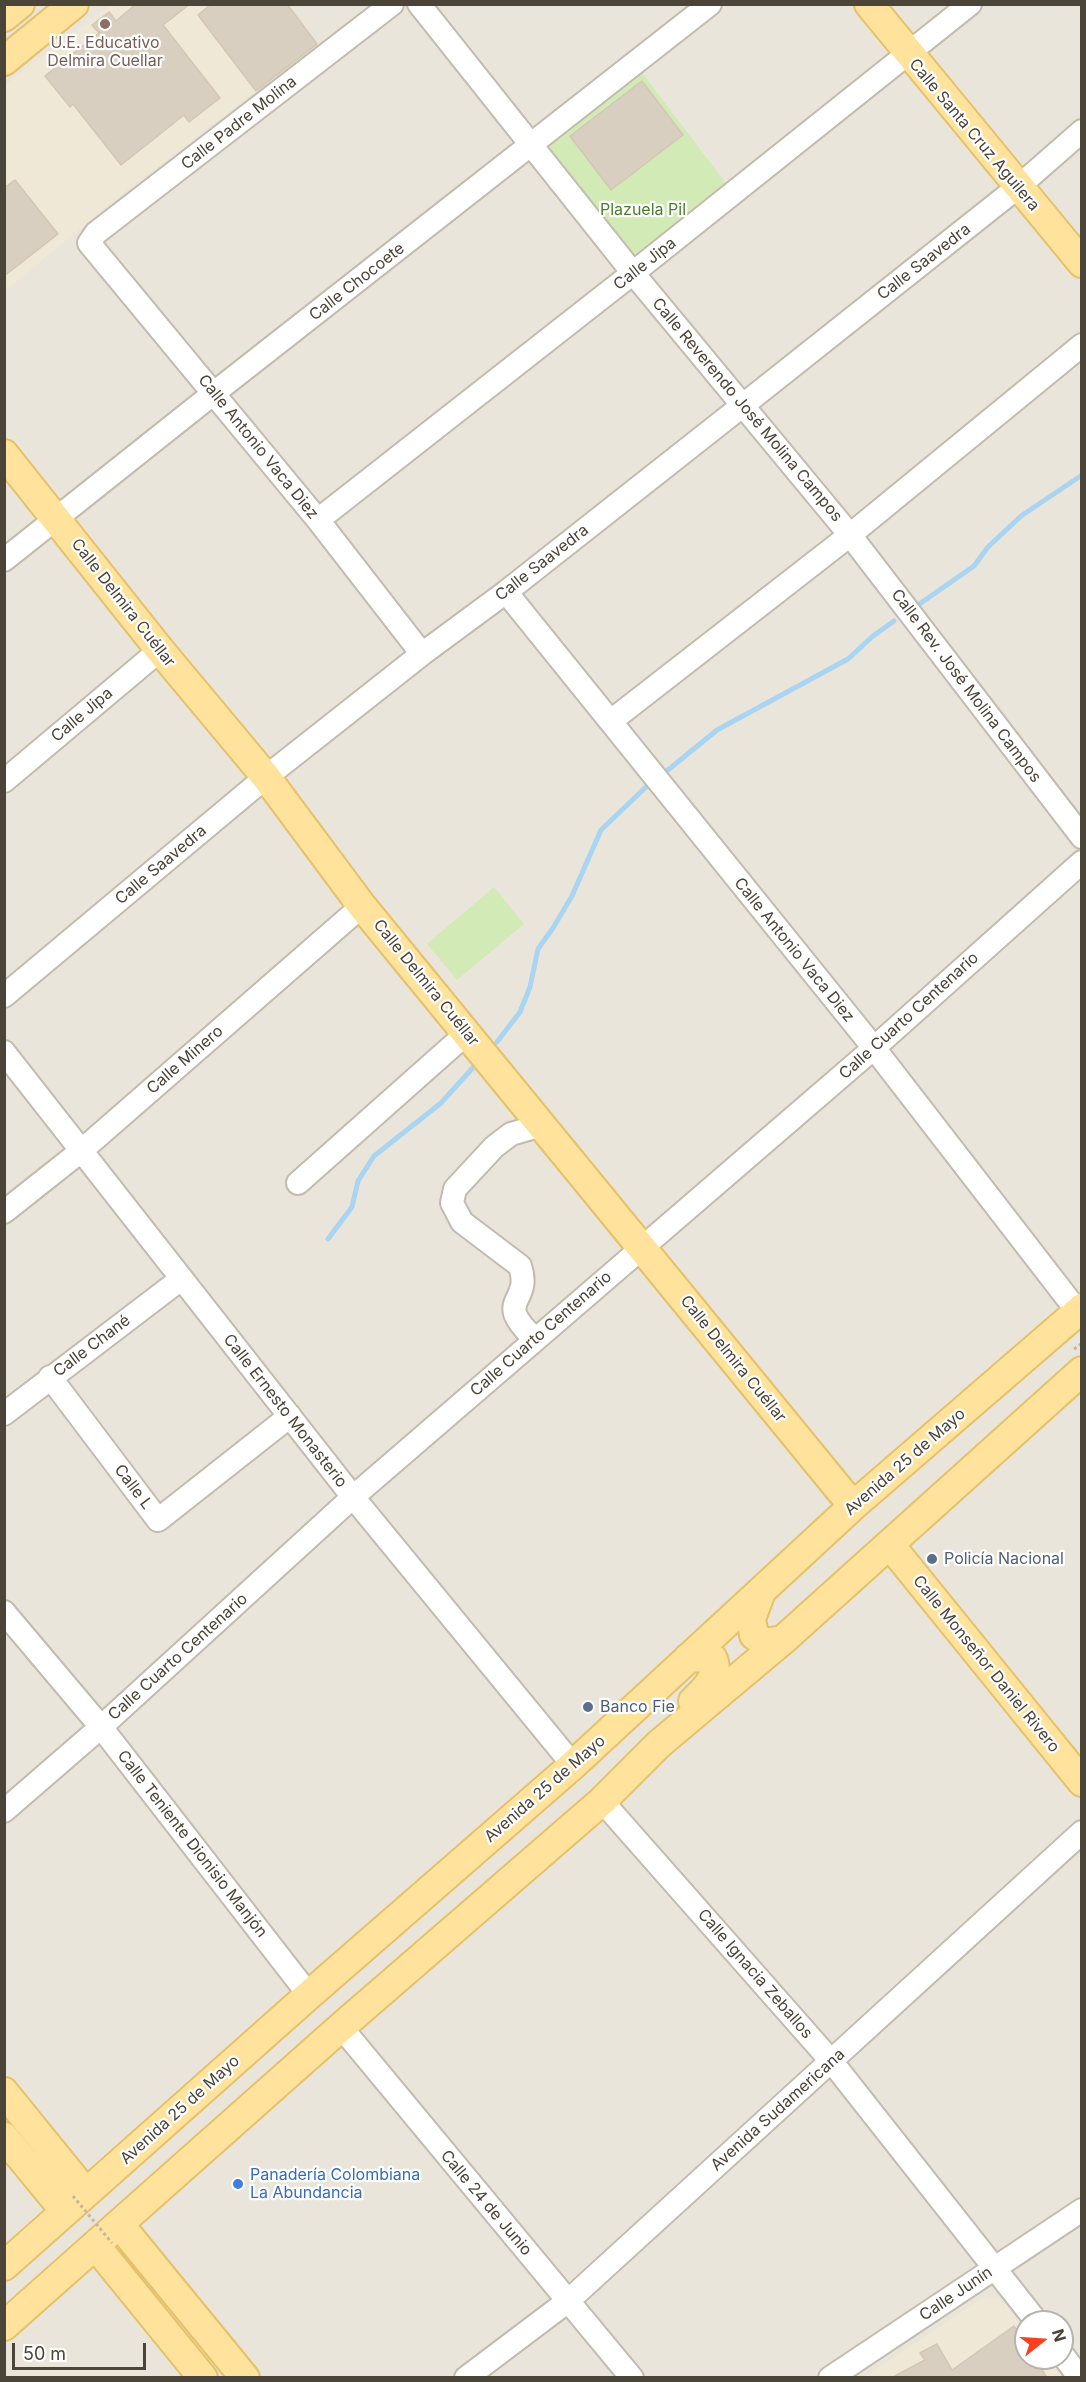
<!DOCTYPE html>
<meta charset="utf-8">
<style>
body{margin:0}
#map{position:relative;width:1086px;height:2382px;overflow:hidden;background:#f6f3ec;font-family:Inter,sans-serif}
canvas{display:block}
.frame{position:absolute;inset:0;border:6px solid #4b4439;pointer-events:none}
.north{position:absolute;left:1014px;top:2310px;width:60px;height:60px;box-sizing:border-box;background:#fff;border:2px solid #b7b4b0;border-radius:50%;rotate:73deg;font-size:16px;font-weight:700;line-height:24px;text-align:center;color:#4b4439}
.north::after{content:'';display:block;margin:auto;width:21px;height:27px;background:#fc3f1d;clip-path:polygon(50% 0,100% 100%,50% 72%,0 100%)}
.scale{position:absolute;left:12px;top:2343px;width:134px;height:27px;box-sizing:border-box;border:3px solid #4b4439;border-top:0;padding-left:8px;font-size:18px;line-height:21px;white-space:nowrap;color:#4b4439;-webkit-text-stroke:4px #fff;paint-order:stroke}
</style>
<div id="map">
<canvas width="1086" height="2382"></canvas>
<div class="frame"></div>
<div class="north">N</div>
<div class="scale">50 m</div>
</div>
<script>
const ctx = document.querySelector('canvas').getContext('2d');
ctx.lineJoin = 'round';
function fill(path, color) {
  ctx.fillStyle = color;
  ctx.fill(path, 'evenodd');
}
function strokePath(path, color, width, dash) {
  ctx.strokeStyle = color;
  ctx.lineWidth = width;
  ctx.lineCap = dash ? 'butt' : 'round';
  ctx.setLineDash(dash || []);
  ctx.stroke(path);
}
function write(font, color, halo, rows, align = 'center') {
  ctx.font = font + ' Inter,sans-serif';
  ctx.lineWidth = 4.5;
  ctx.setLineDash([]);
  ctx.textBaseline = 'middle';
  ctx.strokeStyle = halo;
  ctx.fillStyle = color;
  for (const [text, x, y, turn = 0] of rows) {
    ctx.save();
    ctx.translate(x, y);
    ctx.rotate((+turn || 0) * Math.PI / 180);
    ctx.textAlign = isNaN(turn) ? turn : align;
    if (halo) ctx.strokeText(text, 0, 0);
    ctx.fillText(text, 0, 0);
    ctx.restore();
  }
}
const residential = new Path2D(`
 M5 5H1081V2377L5 2378ZM1026 2322H1062V2358H1026Z`);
const education = new Path2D(`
 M109 5H287L317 44 121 195 5 291V85Z
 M984 2297 1000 2298 1026 2332V2358H1046L1062 2377 863 2378Z`);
const green = new Path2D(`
 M640 70 728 186 652 249 635 254 621 240 555 160 550 148 553 140ZM642 81 683 135 570 136Z
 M494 887 524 924 457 980 427 944Z`);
const stream = new Path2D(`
 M918 605 974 566 988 547 1021 516 1082 475
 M663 774 717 730 848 659 873 636 894 621
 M497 1042 520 1012 530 987 538 949 553 928 572 896 601 830 647 786
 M328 1239 352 1207 358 1181 374 1156 441 1103 478 1062`);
const building = new Path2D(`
 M136 4H190L163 25 220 98 189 122 184 115 121 165 73 104 70 107 45 76 99 33 92 25 109 12 116 21Z
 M211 4H287L317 44 256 91 198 15Z
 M642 81 683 135 611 190 570 136Z
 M15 180 58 234 4 276V188Z
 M1014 2326 1026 2344V2358H1035L1047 2378H891L925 2360 920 2353 937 2344 952 2370Z`);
const path = new Path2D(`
 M1074 1349 1082 1343`);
const minor = new Path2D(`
 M392 4 96 233 89 243 318 520 422 654
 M419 4 633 273 850 535 1082 837
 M318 520 633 273 970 4
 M4 560 214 393 710 4
 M506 592 874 1048 1078 1312
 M611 721 850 535 1082 345
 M4 781 160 650
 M4 996 266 777 422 654 506 592 742 406 1018 187 1082 131
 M4 1052 353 1497 573 1765
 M298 1183 467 1033
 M4 1212 81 1151 362 906
 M535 1339C491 1298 533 1305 520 1266L462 1222 452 1203 455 1189 494 1147 511 1134 542 1125
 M50 1377 158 1520 290 1416
 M4 1414 181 1279
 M4 1612 101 1727 309 1995
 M602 1801 832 2062 1037 2322
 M4 1811 101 1727 353 1497 874 1048 1082 862
 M341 2027 632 2378
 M1062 2354 1080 2378
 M466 2378 568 2301 1082 1832
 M830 2378 1082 2210`);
const major = new Path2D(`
 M869 4 1082 263
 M4 17 20 4
 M4 61 74 4
 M4 454 160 650 266 777 362 906 853 1506
 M890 1545 1082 1782
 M761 1592 751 1619 754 1635 765 1643 783 1640
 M688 1658 703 1657 713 1659C720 1676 705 1690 693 1701
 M4 2092 86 2193
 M4 2137 65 2211
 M119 2224 245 2378
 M95 2245 203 2378
 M4 2266 309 1995 573 1765 853 1506 1082 1308
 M4 2326 341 2027 602 1801 659 1744 783 1640 1082 1371`);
const pathBridge = new Path2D(`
 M73 2196 112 2243`);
const markers = [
 [105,24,6,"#8d6e63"],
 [932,1559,6,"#5c6f8a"],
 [588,1707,6,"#5c6f8a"],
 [238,2184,6,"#3f7fe0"]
];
const educationNames = [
 ["U.E. Educativo",105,43],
 ["Delmira Cuellar",105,61]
];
const streetNames = [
 ["Calle Padre Molina",239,123,-38],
 ["Calle Santa Cruz Aguilera",974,135,50],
 ["Calle Saavedra",924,262,-38],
 ["Calle Jipa",645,264,-38],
 ["Calle Chocoete",357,282,-38],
 ["Calle Reverendo José Molina Campos",747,410,50],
 ["Calle Antonio Vaca Diez",258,447,51],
 ["Calle Saavedra",542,563,-38],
 ["Calle Delmira Cuéllar",123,603,52],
 ["Calle Rev. José Molina Campos",966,686,53],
 ["Calle Jipa",82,715,-40],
 ["Calle Saavedra",161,865,-40],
 ["Calle Antonio Vaca Diez",794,950,51],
 ["Calle Delmira Cuéllar",426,983,51],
 ["Calle Cuarto Centenario",909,1016,-42],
 ["Calle Minero",185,1060,-41],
 ["Calle Cuarto Centenario",541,1334,-41],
 ["Calle Chané",92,1346,-37],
 ["Calle Delmira Cuéllar",733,1359,51],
 ["Calle Ernesto Monasterio",285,1411,52],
 ["Avenida 25 de Mayo",905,1462,-41],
 ["Calle L",133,1487,53],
 ["Calle Cuarto Centenario",178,1657,-42],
 ["Calle Monseñor Daniel Rivero",986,1664,51],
 ["Avenida 25 de Mayo",545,1789,-41],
 ["Calle Teniente Dionisio Manjón",192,1844,52],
 ["Calle Ignacia Zeballos",755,1974,49],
 ["Avenida 25 de Mayo",180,2110,-42],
 ["Avenida Sudamericana",778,2110,-42],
 ["Calle 24 de Junio",486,2203,50],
 ["Calle Junín",956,2294,-34]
];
const parkNames = [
 ["Plazuela Pil",643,210]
];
const serviceNames = [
 ["Policía Nacional",944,1559],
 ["Banco Fie",600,1707]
];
const shopNames = [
 ["Panadería Colombiana",250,2175],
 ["La Abundancia",250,2193]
];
fill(residential, '#eae5da');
fill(education, '#efe8d6');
fill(green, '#d2eab5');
strokePath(stream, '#a9d4f2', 5);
fill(building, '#d8cfc1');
strokePath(building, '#d3c7b4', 1.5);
strokePath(minor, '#c2bbae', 26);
strokePath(major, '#e6c16a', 32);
strokePath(path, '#c4b79f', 3, [3, 3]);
strokePath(minor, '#fff', 22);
strokePath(major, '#ffe39c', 28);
strokePath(pathBridge, '#c4b79f', 3, [3, 3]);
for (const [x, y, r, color] of markers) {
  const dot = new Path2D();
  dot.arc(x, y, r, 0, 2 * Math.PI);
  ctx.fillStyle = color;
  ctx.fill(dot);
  strokePath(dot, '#fff', 2);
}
write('16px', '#785e54', '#fff', educationNames);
write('16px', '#4b4439', '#fff', streetNames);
write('16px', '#4a7f2a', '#fff', parkNames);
write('16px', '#4e5e75', '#fff', serviceNames, 'left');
write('16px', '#366cbe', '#fff', shopNames, 'left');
</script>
